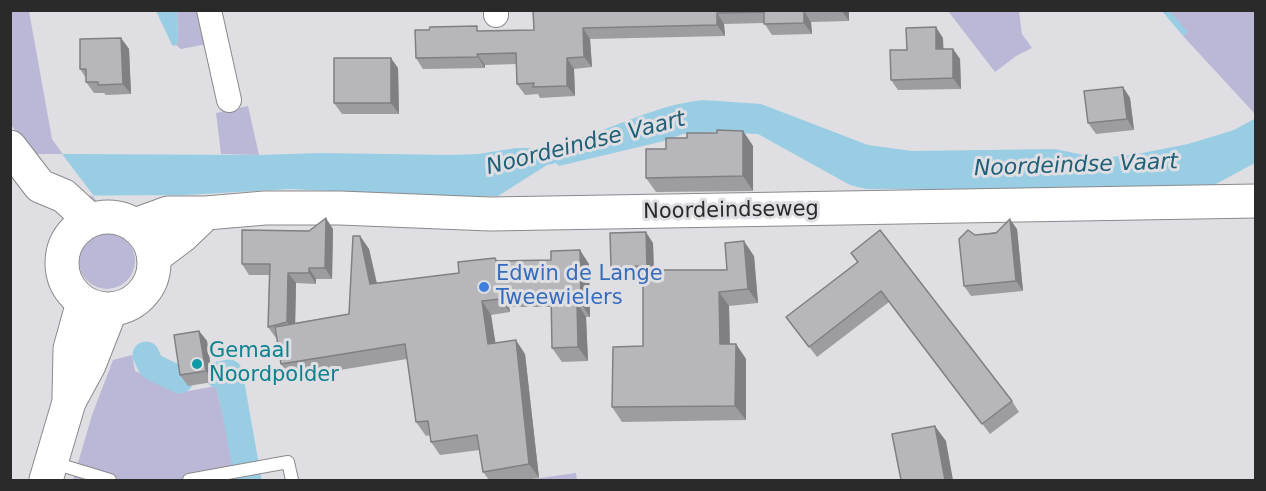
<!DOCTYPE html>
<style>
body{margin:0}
#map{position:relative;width:1266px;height:491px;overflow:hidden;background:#dfdfe3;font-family:"DejaVu Sans",sans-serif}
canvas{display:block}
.frame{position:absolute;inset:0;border:12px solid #2a2a2b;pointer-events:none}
</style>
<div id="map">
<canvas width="1266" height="491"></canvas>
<div class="frame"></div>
</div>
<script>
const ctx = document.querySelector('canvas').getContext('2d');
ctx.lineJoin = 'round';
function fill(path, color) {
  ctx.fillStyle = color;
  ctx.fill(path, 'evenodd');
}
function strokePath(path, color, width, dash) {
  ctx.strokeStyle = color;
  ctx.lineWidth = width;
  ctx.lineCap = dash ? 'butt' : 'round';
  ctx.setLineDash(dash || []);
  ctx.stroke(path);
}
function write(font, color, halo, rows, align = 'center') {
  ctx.font = font + ' "DejaVu Sans",sans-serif';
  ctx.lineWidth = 6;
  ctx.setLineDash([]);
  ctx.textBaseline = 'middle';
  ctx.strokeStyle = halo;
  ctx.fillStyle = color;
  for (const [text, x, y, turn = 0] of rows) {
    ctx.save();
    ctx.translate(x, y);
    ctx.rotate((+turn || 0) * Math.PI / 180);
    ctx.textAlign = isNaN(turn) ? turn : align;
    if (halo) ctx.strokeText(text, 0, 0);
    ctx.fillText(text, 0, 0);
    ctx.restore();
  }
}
const green = new Path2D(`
 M10 11H29L52 139 97 202 88 199 34 154 11 125Z
 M177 11H200L207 44 181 49 176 45 178 41Z
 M948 11H1019L1022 34 1032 48 1016 56 995 72Z
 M1169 11H1255V114L1183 36 1187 32Z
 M248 106 259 155 221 154 216 113Z
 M79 261a28 28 0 1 1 56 0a28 28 0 1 1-56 0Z
 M132 355 135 371 183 392 216 386 238 480H73L92 415 113 360Z
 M576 473 577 480H525Z`);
const water = new Path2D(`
 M156 11H177L178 42 175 46 172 45Z
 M1162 11H1169L1188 32 1183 36Z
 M703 100 761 104 868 145 912 151 1055 149 1093 157H1110L1137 154 1188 144 1234 130 1256 118 1255 163 1214 185 1054 189H866L850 185 758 134 711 132 683 134 664 141 559 166 556 163 547 165 498 196H430L290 189 186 195 11 196 60 155 64 154 259 155 321 153 451 155 478 154 516 148H543L545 152 555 150 556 144C606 134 651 105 703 100Z
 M240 382 257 480H238L216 386Z`);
const pier = new Path2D(`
 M11 154H62L94 196 10 197Z`);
const canal = new Path2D(`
 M146 355 151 366 180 380
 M219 375 229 373 248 480`);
const lane = new Path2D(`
 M54 463 110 480
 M189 480 288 462 292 480`);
const street = new Path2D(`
 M209 10 229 100
 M496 10V15`);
const secondary = new Path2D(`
 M10 147 40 186 64 196 90 220
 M62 263a46 46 0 1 1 92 0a46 46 0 1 1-92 0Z
 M135 225 168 213H206L265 208H340L490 214 1256 201
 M154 257 182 236 206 213
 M69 397 70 349 83 302
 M46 480 69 402 89 365 111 309`);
const wall = new Path2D(`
 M533 10H849V21L811 22 812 34 772 35 764 23 724 24 725 36 590 39 592 67 574 69 575 96 540 98 538 94 525 95 517 84V64L485 65V68L423 69 416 58 481 31 534 30Z
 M121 38 129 49 131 94 106 95 104 93H94L86 82V78L80 69Z
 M943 38V49H953L960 59 961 89 898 90 891 80 907 50Z
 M398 68 399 114H342L334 103Z
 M1123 87 1130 98 1134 130 1096 134 1088 123Z
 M743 131 753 146V191L656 192 646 178 666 149 687 138 717 133Z
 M333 229 332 279H316V284L296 283 295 323 349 314 360 236 369 249 377 283 459 273 495 258 498 261 589 264 590 317H586L588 361 562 362 552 348V307H509L510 312 491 315 495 343 525 354 539 478 524 480H489L483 472 480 450 440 455 431 442 430 435 426 436 416 422 407 359 291 378 281 364 277 337 276 338 268 327 269 275H249L242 264 309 231Z
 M1017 229 1023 291 971 296 964 286 975 235Z
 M653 243 654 270H727L754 256 758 303 729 306 730 344H736L746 359V420L622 422 612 407 643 346V277L619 278 611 267Z
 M851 253 1012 401 1019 412 990 434 889 302 817 357 786 317 857 262Z
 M199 331 207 341 213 382 188 386 180 375Z`);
const shadedWall = new Path2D(`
 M849 10V21L842 11Z
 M804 11 811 22 812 34 804 23Z
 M717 13 724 24 725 36 717 25Z
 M936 27 943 38 944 60 936 49Z
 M583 28 590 39 592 67 584 57Z
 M121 38 129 49 131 94 123 84Z
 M953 49 960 59 961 89 953 78Z
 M477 54 485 65V68L478 57Z
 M391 58 398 68 399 114 391 103Z
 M567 58 574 69 575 96 567 86Z
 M1123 87 1130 98 1134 130 1127 119Z
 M743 131 753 146V191L743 176Z
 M326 218 333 229 332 279 325 268Z
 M1010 219 1017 229 1023 291 1016 281Z
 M646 232 653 243 654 277 647 266Z
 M360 236 369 249 380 298 370 284Z
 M744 241 754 256 758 303 748 289Z
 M580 250 589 264 590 317 581 303Z
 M309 268 316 279V284L309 273Z
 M288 273 296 283 295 333 287 322Z
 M719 292 729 306 730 358 720 344Z
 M500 294 509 307 510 312 500 299Z
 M482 301 491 315 498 358 488 344Z
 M577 303 586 317 588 361 578 347Z
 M199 331 207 341 213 382 206 371Z
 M516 340 525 354 539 478 529 464Z
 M736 344 746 359V420L735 406Z
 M935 426 946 441 953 480H945Z`);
const building = new Path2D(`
 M533 10H842V11H804V23L764 24V12L717 13V25L583 28 584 57 567 58V86L533 87 534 83 517 84 516 53 477 54 478 57 416 58 415 30H429L430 27 477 26V31L534 30Z
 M936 27V49H953V78L891 80 890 50H907L906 28Z
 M121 38 123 84 98 85V82H86V69H80V39Z
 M334 58H391V103H334Z
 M1123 87 1127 119 1088 123 1084 91Z
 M717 130 743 131V176L646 178V149H666V138H687V133H717Z
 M326 218 325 268H309V273H288L287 322 268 327 270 264H242V230L309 231Z
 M1010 219 1016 281 964 286 959 239 968 230 975 235 996 233Z
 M880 230 1012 401 982 424 881 291 809 347 786 317 858 262 851 253Z
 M646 232 647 266 611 267 610 233Z
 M353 236H360L370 284 459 273 458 262 495 258 496 261 551 260V251L580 250 581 303H577L578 347 552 348 551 293 500 294V299L482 301 488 344 516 340 529 464 483 472 477 435 431 442 428 421 416 422 405 344 281 364 275 327 349 314Z
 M744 241 748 289 719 292 720 344H736L735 406 612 407 613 347 643 346V270H727L725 243Z
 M199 331 206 371 180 375 174 335Z
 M935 426 945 480H901L892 434Z`);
const markers = [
 [484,287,6,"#3f7fe0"],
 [197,364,6,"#0f9aa8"]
];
const streetNames = [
 ["Noordeindseweg",731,211,-1]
];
const shopNames = [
 ["Edwin de Lange",496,275],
 ["Tweewielers",496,299]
];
const cultureNames = [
 ["Gemaal",209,352],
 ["Noordpolder",209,376]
];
const waterNames = [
 ["Noordeindse Vaart",586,144,-14],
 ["Noordeindse Vaart",1076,166,-2]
];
fill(green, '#bab8d6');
fill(water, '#99cde4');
fill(pier, '#dfdfe3');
strokePath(canal, '#99cde4', 27);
strokePath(lane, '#8a8a8e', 14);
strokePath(street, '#8a8a8e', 26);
strokePath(secondary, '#8a8a8e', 35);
strokePath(lane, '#fff', 12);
strokePath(street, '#fff', 24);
strokePath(secondary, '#fff', 33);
fill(wall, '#9d9da1');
fill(shadedWall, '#808083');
fill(building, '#b7b7bb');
strokePath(building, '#808083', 1.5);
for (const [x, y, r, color] of markers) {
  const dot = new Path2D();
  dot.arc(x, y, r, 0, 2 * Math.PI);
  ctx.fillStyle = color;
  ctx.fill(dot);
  strokePath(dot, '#dfdfe3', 2);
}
write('21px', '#2a2a2b', '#dfdfe3', streetNames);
write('21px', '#366cbe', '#dfdfe3', shopNames, 'left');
write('21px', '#0d838f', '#dfdfe3', cultureNames, 'left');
write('italic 22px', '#1f6078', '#dfdfe3', waterNames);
</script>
